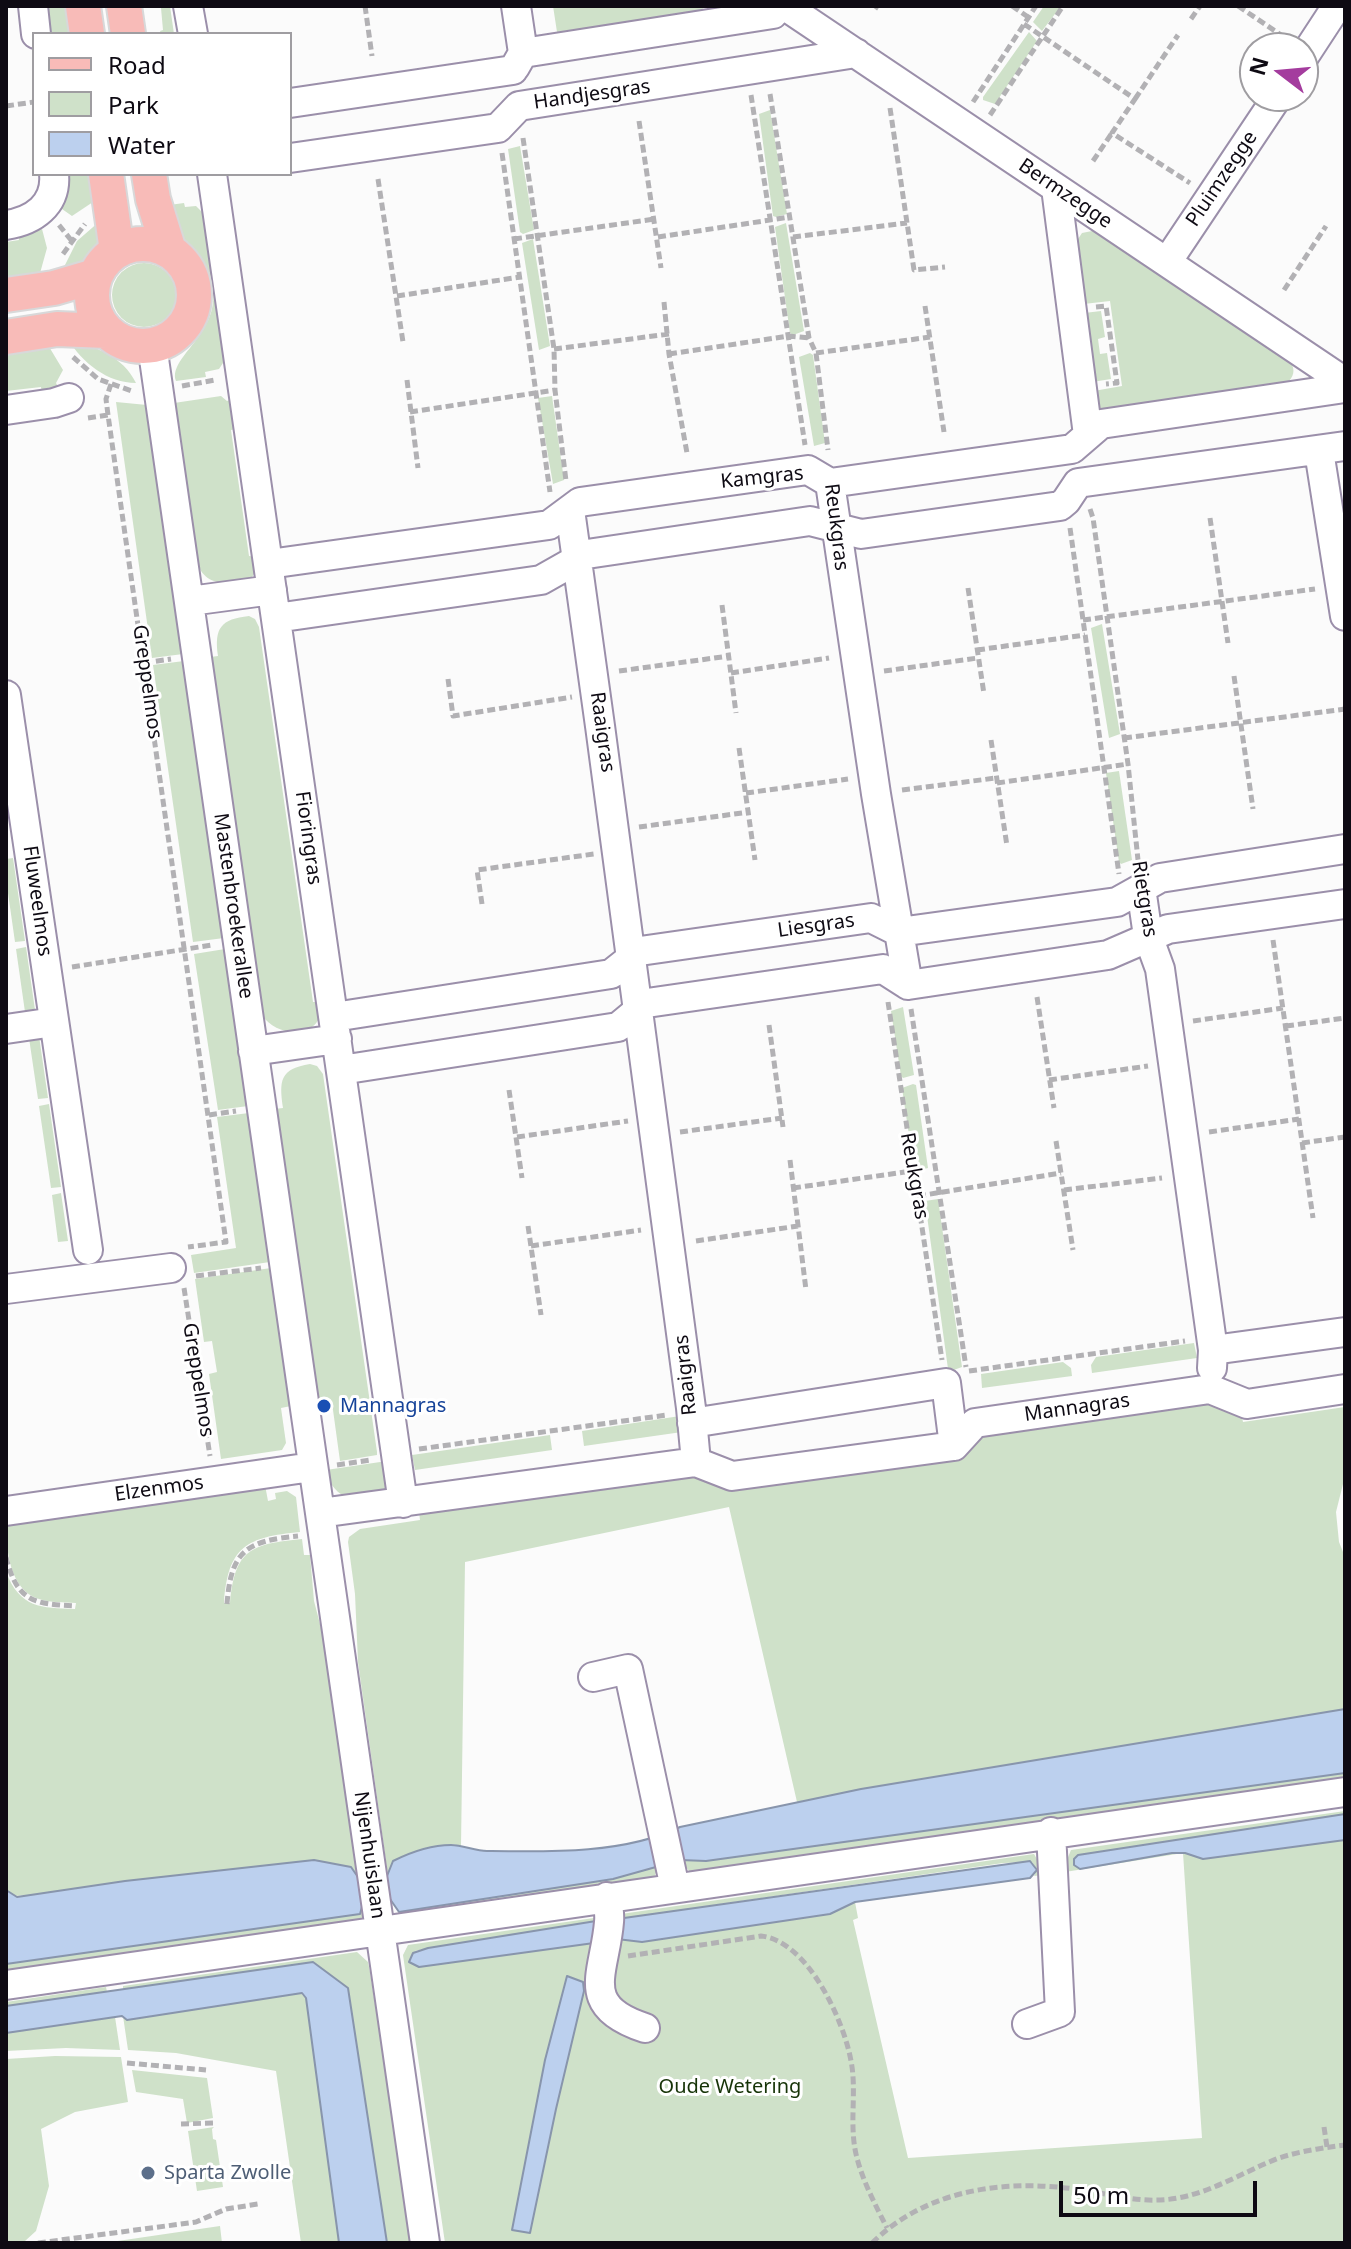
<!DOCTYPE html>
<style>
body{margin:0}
#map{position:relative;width:1351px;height:2249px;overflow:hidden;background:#fbfbfb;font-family:"Noto Sans",sans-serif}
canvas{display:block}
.frame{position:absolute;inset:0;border:8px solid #0e0a13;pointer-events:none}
.legend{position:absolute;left:32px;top:32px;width:260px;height:144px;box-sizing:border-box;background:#fff;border:2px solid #9f9da1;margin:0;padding:10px 14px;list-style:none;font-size:24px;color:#0e0a13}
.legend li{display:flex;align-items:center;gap:16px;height:40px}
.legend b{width:40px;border:2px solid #9f9da1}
.north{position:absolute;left:1239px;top:32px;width:80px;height:80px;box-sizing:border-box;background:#fff;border:2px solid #9f9da1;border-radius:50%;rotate:286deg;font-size:22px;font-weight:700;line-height:32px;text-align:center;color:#0e0a13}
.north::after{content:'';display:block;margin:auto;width:28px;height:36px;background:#a43c9e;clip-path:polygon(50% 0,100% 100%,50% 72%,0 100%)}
.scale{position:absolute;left:1059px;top:2181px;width:198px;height:36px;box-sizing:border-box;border:4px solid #0e0a13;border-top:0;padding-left:10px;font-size:24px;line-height:28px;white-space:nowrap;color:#0e0a13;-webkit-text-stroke:6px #fff;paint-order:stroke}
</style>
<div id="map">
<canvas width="1351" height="2249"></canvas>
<div class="frame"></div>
<ul class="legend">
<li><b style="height:10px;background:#f8bbb8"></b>Road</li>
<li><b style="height:22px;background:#cfe1c9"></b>Park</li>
<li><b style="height:22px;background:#bcd0ee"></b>Water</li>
</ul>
<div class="north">N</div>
<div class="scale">50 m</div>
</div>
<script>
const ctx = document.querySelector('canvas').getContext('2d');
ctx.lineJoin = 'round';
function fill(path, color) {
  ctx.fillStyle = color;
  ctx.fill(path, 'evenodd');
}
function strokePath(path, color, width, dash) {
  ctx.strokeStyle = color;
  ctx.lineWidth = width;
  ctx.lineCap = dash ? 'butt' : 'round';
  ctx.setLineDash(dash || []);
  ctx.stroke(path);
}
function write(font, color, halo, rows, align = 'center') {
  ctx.font = font + ' "Noto Sans",sans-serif';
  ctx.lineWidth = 6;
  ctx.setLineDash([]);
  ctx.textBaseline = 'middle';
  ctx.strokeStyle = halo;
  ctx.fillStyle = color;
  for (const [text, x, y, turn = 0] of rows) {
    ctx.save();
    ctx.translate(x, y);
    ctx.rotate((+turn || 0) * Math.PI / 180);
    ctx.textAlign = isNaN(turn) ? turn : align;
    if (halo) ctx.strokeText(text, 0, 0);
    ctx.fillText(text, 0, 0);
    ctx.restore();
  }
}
const green = new Path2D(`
 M45 6H70V34H49Z
 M153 6H170L174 34H161L160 31 163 30 161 8Z
 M553 6H707L697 12 557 32Z
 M1044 6H1061L1042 31 1033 22Z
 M1029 32 1037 41 995 104 983 100V97Z
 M770 110 787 214 776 217 773 216 759 114Z
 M520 146 534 230 523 234 520 232 508 149Z
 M69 174H98L102 196 72 216 62 209 65 201 62 181 69 179Z
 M184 203 185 207 196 206 204 214 225 360 219 369 205 372 206 377 176 381C167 355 228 332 210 276 203 254 188 250 176 233 171 225 167 215 162 206Z
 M100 221 103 236 87 261 62 271 77 241Z
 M786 223 804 331 793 335 790 333 775 227Z
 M42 229 47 248 37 284 6 289V242L19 240 18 233Z
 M1092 231 1101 234 1290 361C1296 370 1294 377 1286 384L1105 412 1096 410 1088 392 1122 386 1110 301 1075 305 1070 251 1082 233Z
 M533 239 550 346 539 350 522 243Z
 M112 295a32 32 0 1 1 64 0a32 32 0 1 1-64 0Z
 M1101 311 1105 337 1098 339 1100 354 1107 353 1111 379 1086 383 1076 314Z
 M68 339C95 347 123 356 136 383 108 383 82 363 68 339Z
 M45 340 63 370 56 383 60 391 42 395 41 387 6 391V345Z
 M810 353 813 355 825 443 814 446 799 357Z
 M221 396 227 401 234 399 238 429 231 430 249 556 257 557 258 568 250 580C226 584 204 588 196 559L174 403Z
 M552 396 564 480 553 484 538 398Z
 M116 402 147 405 183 654 152 658Z
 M249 616 255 619 259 627 313 1002H321C326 1039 278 1040 262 1015L210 657 218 656C214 628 221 619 249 616Z
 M1102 624 1120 734 1109 738 1091 628Z
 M184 661 224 938 193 942 153 665Z
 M1119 771 1132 860 1121 864 1119 862 1106 773Z
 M13 858 25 941 15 942 6 879V859Z
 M26 947 35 1010 25 1012 16 949Z
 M225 949 248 1106 218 1110 194 954Z
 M903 1007 914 1075 903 1078 901 1076 891 1011Z
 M39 1036 48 1098 38 1099 29 1038Z
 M310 1064 317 1066 323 1074 377 1452V1455L340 1461 333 1410H329L327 1401 317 1403 274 1109 283 1108C279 1080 280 1069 310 1064Z
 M913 1084 916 1085 928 1168 917 1171 914 1169 902 1088Z
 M49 1104 61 1187 51 1188 39 1106Z
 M249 1113 270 1262 194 1273 191 1255 236 1248 217 1117Z
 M61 1193 68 1241 58 1242 52 1195Z
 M938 1199 962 1367 951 1371 948 1369 925 1201Z
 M271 1268 291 1406 281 1408 286 1443 282 1450 221 1459 209 1374 217 1372 212 1341 204 1342 195 1279Z
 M1194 1343 1197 1358 1092 1373 1091 1365 1096 1357Z
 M1063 1362 1071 1368 1072 1376 982 1388 981 1374Z
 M1210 1399 1241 1413 1243 1422 1345 1407V1476L1336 1512 1339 1542 1345 1557V1709L861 1789 797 1802 729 1507 465 1562 461 1846 452 1844 388 1876 358 1662 355 1594 348 1542 349 1537 360 1529 420 1520 419 1512Z
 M680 1416 682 1432 584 1446 582 1431Z
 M550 1435 552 1450 415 1470 412 1455Z
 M387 1461V1486L383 1492 345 1497C334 1490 329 1483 326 1470Z
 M265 1485 268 1501 276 1499 275 1493 287 1491 296 1497 300 1532C247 1537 228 1546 224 1603H230C235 1549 251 1544 302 1539L304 1555H310L314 1601 333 1674 363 1880 12 1896 6 1890V1572C20 1608 41 1608 75 1609L76 1603C64 1602 51 1603 39 1599 9 1590 6 1548 6 1522Z
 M1345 1773V1781L692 1875 681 1860 706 1861Z
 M1345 1811V2243H445L403 1955 408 1945 1034 1854 1042 1868 1043 1875 1034 1876 1037 1870 1032 1862 1003 1863 624 1918 620 1920 617 1939 642 1942 830 1914 855 1902 858 1918 853 1920 908 2158 1202 2138 1183 1853 1065 1872 1064 1867 1071 1850ZM596 1921 594 1943 419 1967 415 1951 428 1948Z
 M659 1864 653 1881 402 1917 399 1912 612 1879Z
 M363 1903 365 1917 362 1920 6 1974V1964L360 1914Z
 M357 1952 368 1962 370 1972 412 2243H387L373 2163 312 1962 123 1989V1986Z
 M106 1987 107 1992 6 2006V2002Z
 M299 1992 306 1998 339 2243H301L276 2071 176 2053 128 2050 123 2016 127 2020Z
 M115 2017 120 2050 66 2048 6 2051V2033Z
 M55 2056 121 2057 128 2102 75 2112 41 2129 49 2186 36 2231 25 2241 6 2243V2059Z
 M132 2070 207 2078 213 2118 187 2123 183 2099 136 2092Z
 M214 2127 212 2129 213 2139 216 2140 223 2187 197 2191 188 2131Z
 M220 2226 222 2243H104Z`);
const water = new Path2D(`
 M1345 1709V1773L706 1861 681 1860 613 1879 399 1912 390 1899 363 1903 360 1914 6 1964V1890L17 1897 125 1881 314 1860 351 1867 360 1880 387 1876 393 1861C411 1852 431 1845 451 1845 463 1845 475 1851 487 1851 548 1852 625 1854 680 1827L861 1789Z
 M1345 1814V1840L1203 1859 1185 1853H1172L1080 1869 1074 1865V1859L1078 1855Z
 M1030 1861 1037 1870 1030 1878 855 1902 830 1914 642 1942 617 1939 620 1920 624 1918Z
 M596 1921 594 1943 419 1967 409 1962 413 1953 428 1948Z
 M313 1962 348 1988 387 2243H339L306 1998 302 1993 127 2020 122 2016 6 2033V2006Z
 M567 1976 583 1982 584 1991 556 2109 530 2233 512 2230 545 2060Z`);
const path = new Path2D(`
 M365 6 372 56
 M1012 6 1028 17
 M1238 6 1287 39
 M875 9 877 6
 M1191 19 1200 6
 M1024 24 1135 99 1112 133 1190 183
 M770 94 809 338 816 353 828 450
 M751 95 805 445
 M1135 99 1178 35
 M973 102 1036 6
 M6 106 34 102
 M890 108 914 270 945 267
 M990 115 1063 6
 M639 121 661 268
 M523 138 554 349 555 390 566 481
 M502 153 550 492
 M1093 161 1112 133
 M378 179 403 342
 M59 225 71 240
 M658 237 790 217
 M793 237 907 223
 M514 239 655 219
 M63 254 85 224
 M1284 290 1326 226
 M397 296 520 277
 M664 302 669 354 687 453
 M925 306 944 432
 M1096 307 1106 306 1117 383 1106 384
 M554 349 669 334
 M816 353 930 337
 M669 354 789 336 809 338
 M73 357 98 379 132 391
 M407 380 418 468
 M182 386 215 380
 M410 412 555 390
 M108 415 106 399 111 384
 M88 418 108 415 226 1242 188 1247
 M1090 509 1093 518 1128 764 1138 860
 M1210 518 1228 643
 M1070 528 1119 874
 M968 588 984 694
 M722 605 736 713
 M1083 620 1315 589
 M977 650 1085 635
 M144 663 171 659
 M619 671 729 656
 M884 671 978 658
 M731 673 829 658
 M1234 676 1253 809
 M448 679 453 716 572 697
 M1124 738 1345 709
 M991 740 1007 846
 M739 748 755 860
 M997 783 1128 764
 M902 790 996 778
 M746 793 848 779
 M639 827 749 812
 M482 904 477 870 594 854
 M1273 940 1313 1218
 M72 967 212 945
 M1037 997 1054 1108
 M888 1002 942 1360
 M911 1009 966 1367
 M1193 1021 1283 1008
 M769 1025 783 1127
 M1286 1026 1345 1018
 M1049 1080 1148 1066
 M509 1090 522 1178
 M209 1115 236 1111
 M680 1132 782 1118
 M1209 1132 1299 1119
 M517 1137 628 1121
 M1056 1141 1073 1250
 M1302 1143 1345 1137
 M790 1160 806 1290
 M793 1188 912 1171
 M1064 1190 1162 1178
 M918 1196 1061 1173
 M528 1226 541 1315
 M696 1241 798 1226
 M531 1246 641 1230
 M196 1276 261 1268
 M184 1288 210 1456
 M969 1371 1185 1341
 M419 1449 667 1415
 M337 1465 371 1460
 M6 1557C17 1602 34 1604 76 1606
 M227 1604C231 1550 247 1541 298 1536
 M628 1956 761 1936C808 1941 844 2021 851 2061 857 2091 849 2123 856 2154 862 2180 875 2204 887 2228
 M127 2063 206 2070
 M181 2124 213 2123
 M1324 2127 1327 2147
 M38 2243 196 2222 226 2209 258 2204
 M872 2243C929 2187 1011 2178 1088 2191 1119 2196 1145 2204 1178 2198 1215 2191 1245 2171 1279 2158 1300 2151 1323 2148 1345 2145`);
const minor = new Path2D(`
 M33 6 36 34
 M188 6 193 34
 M785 6 1345 382
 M523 53 773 14 779 6
 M1303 58 1337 6
 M515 67 523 53 516 6
 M290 103 513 70
 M290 158 498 128 519 106 856 53
 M212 174 403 1503
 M1056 188 1088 435
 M6 225C33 221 57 205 54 174
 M1167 262 1278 96
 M152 345 425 2243
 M6 410 54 403 69 398
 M1319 451 1345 616
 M830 483 876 794 908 985
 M570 510C612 809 652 1108 691 1408L696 1462
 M269 564 549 525 580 502 808 470 830 483 1072 449 1101 424 1345 388
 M190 601 272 590
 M276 618 541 580 587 554 810 521 861 534 1060 506 1066 501 1078 483 1345 446
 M6 695 88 1250
 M1141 888 1148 936 1160 969 1213 1350
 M334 1017 611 974 640 951 871 918 899 932 1117 902 1160 878 1345 849
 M6 1029 54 1022
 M253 1051 337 1039
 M341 1070 618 1027 647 1003 883 969 908 985 1108 955 1168 929 1345 904
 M6 1289 171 1268
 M1212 1368 1213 1350 1345 1332
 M692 1423 946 1383 954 1446
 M6 1511 312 1467
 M320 1513 696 1462 732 1476 954 1446 975 1423 1210 1389 1247 1404 1345 1389
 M593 1677 628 1669 675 1888
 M607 1897C608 1905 610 1914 609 1922 605 1973 577 2006 645 2028
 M6 1985 1345 1792
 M1027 2024 1060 2012 1051 1832`);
const major = new Path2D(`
 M83 6 87 34
 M124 6 128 34
 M106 174 117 251
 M149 174 153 199 169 251
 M92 295a51 51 0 1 1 102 0a51 51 0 1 1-102 0Z
 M6 295 54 288 95 276
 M6 337 57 329 107 331`);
const markers = [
 [324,1406,8,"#1a4fb4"],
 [148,2173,8,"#5c6f8a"]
];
const streetNames = [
 ["Handjesgras",592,95,-8],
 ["Pluimzegge",1222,179,-56],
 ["Bermzegge",1065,194,34],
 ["Kamgras",762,478,-6],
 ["Reukgras",836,527,83],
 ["Greppelmos",147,682,82],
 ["Raaigras",602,732,82],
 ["Fioringras",308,838,82],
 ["Rietgras",1144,899,81],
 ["Fluweelmos",37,901,82],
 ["Mastenbroekerallee",233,906,82],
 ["Liesgras",816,926,-8],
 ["Reukgras",914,1176,80],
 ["Raaigras",686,1375,-96],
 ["Greppelmos",198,1380,81],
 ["Mannagras",1077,1408,-8],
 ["Elzenmos",159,1489,-8],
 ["Nijenhuislaan",369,1855,82]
];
const transitNames = [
 ["Mannagras",340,1406]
];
const parkNames = [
 ["Oude Wetering",730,2087]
];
const serviceNames = [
 ["Sparta Zwolle",164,2173]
];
fill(green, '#cfe1c9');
fill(water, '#bcd0ee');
strokePath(water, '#8895ac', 2);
strokePath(minor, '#9b8faa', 32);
strokePath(major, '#d8d8d9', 38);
strokePath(path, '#b2b1b4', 5, [8, 4]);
strokePath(minor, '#fff', 28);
strokePath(major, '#f8bbb8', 34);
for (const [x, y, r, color] of markers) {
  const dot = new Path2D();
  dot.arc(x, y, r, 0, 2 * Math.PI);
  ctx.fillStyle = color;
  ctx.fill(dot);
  strokePath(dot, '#fff', 3);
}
write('20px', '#0e0a13', '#fff', streetNames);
write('20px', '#164399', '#fff', transitNames, 'left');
write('20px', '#173408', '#fff', parkNames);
write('20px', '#4e5e75', '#fff', serviceNames, 'left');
</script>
